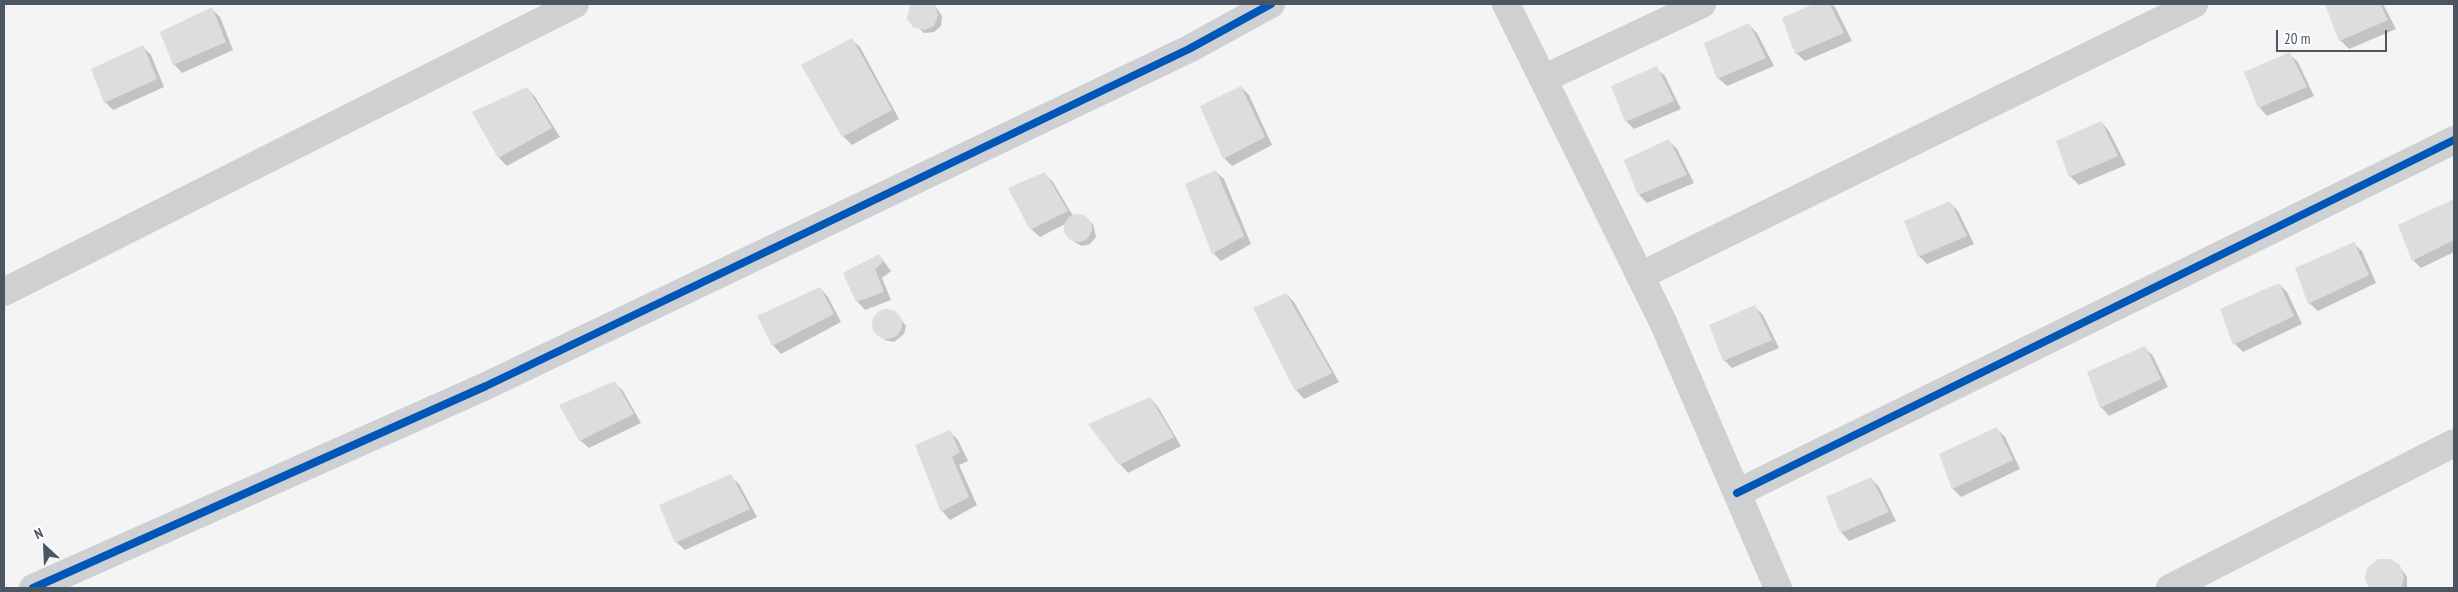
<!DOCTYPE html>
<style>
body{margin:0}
#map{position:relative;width:2458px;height:592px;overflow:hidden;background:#f4f4f4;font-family:"PT Sans Narrow",sans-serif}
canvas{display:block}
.frame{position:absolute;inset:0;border:5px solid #4a5661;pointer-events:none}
.north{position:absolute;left:20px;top:522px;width:50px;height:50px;-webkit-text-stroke:4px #fff;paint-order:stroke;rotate:335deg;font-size:14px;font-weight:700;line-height:20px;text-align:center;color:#4a5661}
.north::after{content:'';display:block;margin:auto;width:18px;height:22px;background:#4a5661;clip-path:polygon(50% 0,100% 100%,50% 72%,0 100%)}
.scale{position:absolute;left:2276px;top:30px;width:111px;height:22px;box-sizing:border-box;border:2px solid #4a5661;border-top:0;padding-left:6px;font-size:15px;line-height:18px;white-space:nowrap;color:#4a5661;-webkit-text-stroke:4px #fff;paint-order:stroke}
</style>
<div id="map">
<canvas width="2458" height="592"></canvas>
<div class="frame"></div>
<div class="north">N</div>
<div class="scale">20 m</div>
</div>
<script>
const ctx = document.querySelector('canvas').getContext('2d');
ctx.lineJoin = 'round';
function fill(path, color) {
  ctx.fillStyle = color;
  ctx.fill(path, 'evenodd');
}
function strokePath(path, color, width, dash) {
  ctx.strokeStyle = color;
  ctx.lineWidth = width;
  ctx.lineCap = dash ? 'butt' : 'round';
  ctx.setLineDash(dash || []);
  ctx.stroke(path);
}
const shadow = new Path2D(`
 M911 4H934L942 16 941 26 934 32 924 33 908 18Z
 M1816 4H1831L1835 7 1852 41 1805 61 1796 53 1783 19Z
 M2332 4H2383L2396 29 2349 49 2340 40 2327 6Z
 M212 9 220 17 233 50 182 73 174 64Z
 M1749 25 1757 33 1774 66 1727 86 1718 78Z
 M851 39 860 47 899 119 852 145 843 136 803 66Z
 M143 47 151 55 164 87 113 110 105 102Z
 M2289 54 2298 62 2314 96 2267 116 2259 107Z
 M1656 68 1665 76 1681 109 1634 129 1626 121Z
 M1241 87 1249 95 1272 145 1232 166 1224 158Z
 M527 88 535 97 560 137 507 166 499 158Z
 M2101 122 2109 131 2126 165 2079 185 2070 176Z
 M1669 141 1677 149 1694 183 1647 203 1639 195Z
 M1215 171 1224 179 1251 244 1221 261 1213 253Z
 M1045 174 1053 182 1073 216 1081 215 1093 224 1096 237 1090 244 1082 246 1074 242 1069 237 1065 224 1040 237 1031 229Z
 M2454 201V252L2421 268 2413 260 2400 225Z
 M1949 202 1958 211 1974 244 1927 264 1919 256Z
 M2353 243 2362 251 2376 283 2318 311 2309 303Z
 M879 255 891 271 882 278 891 300 865 310 857 301Z
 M2279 284 2287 292 2302 324 2243 352 2235 344Z
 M820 288 828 297 841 322 781 354 773 345Z
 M1286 294 1294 302 1339 382 1304 399 1296 390Z
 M1755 307 1763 315 1779 348 1732 368 1724 360Z
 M888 310 896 313 906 326 904 334 894 342 885 340 874 324 877 316Z
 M2145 348 2153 356 2168 387 2109 416 2101 407 2088 373Z
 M615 383 623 391 641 423 589 448 580 440Z
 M1150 398 1158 407 1181 446 1128 473 1120 464Z
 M1997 429 2005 437 2020 469 1961 497 1953 489 1940 454Z
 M949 431 958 440 968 461 959 465 977 505 950 520 942 511Z
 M730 476 739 484 757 517 685 550 676 542Z
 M1871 478 1879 487 1896 521 1849 541 1841 532Z
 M2399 566 2407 577V588H2371L2368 585Z`);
const building = new Path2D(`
 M910 4H935L938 16 934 26 924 30 913 27 907 19Z
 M1813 4H1830L1844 33 1795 54 1782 18Z
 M2329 4H2380L2388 20 2339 41 2325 5Z
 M212 7 226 42 173 65 160 32Z
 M1749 23 1766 58 1717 79 1704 43Z
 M852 38 892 110 842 137 801 65Z
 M143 45 157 79 104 103 91 69Z
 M2290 52 2307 87 2258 108 2244 72Z
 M1657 66 1674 101 1625 122 1611 86Z
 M1241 86 1265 137 1223 159 1200 106Z
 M527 87 552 128 498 158 472 112Z
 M2101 121 2118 156 2069 177 2056 141Z
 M1669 139 1687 175 1638 195 1624 160Z
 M1216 170 1244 236 1212 254 1185 184Z
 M1045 172 1068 211 1030 230 1008 188Z
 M2454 199V240L2412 261 2398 225Z
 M1950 201 1967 236 1918 257 1904 221Z
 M1064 228a14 14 0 1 1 28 0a14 14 0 1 1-28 0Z
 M2354 242 2369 275 2308 304 2295 268Z
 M879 254 883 262 875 269 884 292 856 302 843 273Z
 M2279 283 2294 316 2233 345 2220 309Z
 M820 287 834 314 772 346 757 316Z
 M1286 293 1332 373 1295 391 1253 308Z
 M1755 305 1772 340 1723 361 1709 325Z
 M872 324a15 15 0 1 1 30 0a15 15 0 1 1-30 0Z
 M2145 346 2161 379 2100 408 2087 372Z
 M615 381 634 414 579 441 559 405Z
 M1150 397 1174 437 1119 465 1088 424Z
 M1997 427 2013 460 1952 489 1939 454Z
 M950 430 960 452 952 457 969 497 941 512 915 445Z
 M731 474 750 509 675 543 659 505Z
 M1871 477 1889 512 1840 533 1826 497Z
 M2378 559H2390L2400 565 2404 578 2401 588H2369L2365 579 2366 573 2368 567Z`);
const street = new Path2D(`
 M1506 4 1663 322 1778 588
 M1543 79 1702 4
 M1640 276 2194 4
 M4 292 575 4
 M1737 493 2454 140
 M2170 588 2454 443`);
const secondary = new Path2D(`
 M33 588 486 386 1189 49 1271 4`);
const cycleway = new Path2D(`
 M1737 493 2454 140
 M33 588 486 386 1189 49 1271 4`);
fill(shadow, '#0003');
fill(building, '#ddddde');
strokePath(street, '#ced0d2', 28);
strokePath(secondary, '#ced0d4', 28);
strokePath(cycleway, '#0057b8', 8);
</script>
